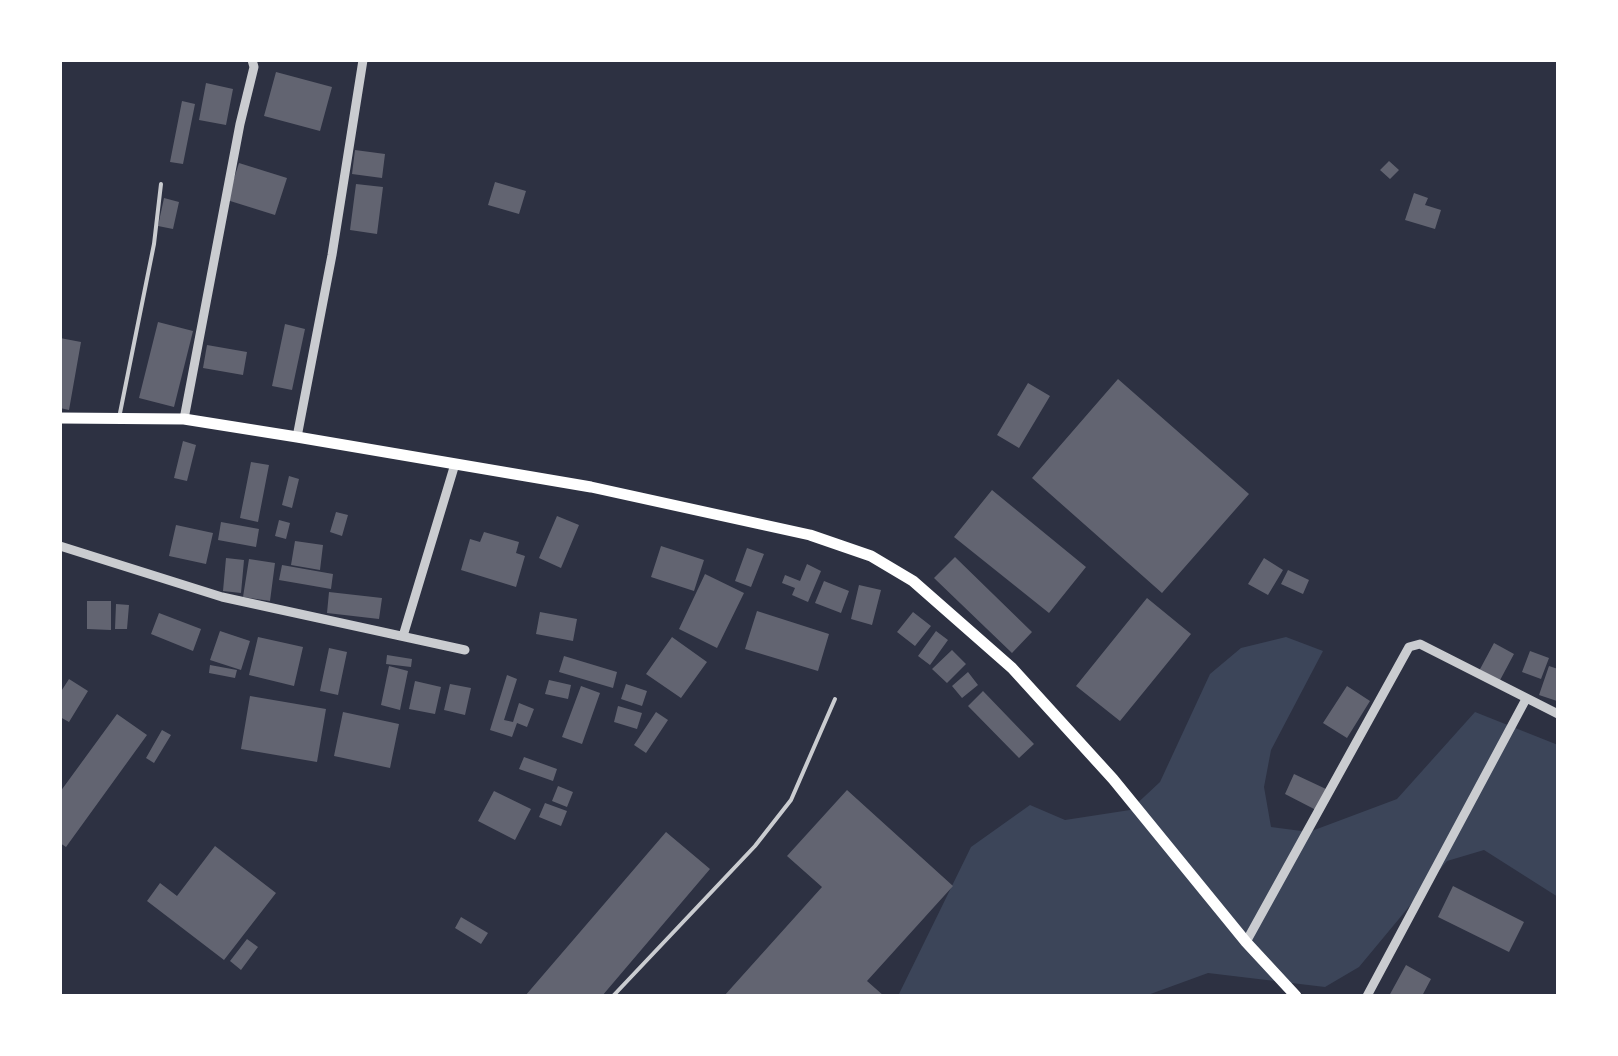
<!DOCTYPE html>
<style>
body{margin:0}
#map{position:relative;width:1618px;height:1056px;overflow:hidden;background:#2d3142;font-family:"PT Sans",sans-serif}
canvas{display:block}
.frame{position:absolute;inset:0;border:62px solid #fff;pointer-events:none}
</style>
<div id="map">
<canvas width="1618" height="1056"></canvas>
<div class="frame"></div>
</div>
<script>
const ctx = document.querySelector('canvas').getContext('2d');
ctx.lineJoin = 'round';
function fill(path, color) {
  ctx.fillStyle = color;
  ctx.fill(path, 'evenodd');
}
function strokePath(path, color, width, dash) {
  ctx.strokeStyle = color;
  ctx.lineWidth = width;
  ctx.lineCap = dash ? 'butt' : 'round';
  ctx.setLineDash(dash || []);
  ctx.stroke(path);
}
const green = new Path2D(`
 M1286 637 1323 651 1271 750 1264 787 1271 827 1309 832 1397 799 1475 712 1558 745V897L1484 850 1447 861 1359 967 1325 987 1208 973 1145 996H898L971 847 1030 805 1065 820 1130 810 1160 782 1210 674 1241 648Z`);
const building = new Path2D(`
 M276 72 332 87 320 131 264 116Z
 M206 83 233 89 226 125 199 120Z
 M182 101 195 104 183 164 170 162Z
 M355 150 385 154 382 178 352 174Z
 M1389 161 1399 170 1390 179 1380 170Z
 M239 163 287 178 275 215 227 200Z
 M495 182 526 191 519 214 488 205Z
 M356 184 383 187 377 234 350 230Z
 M1414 193 1428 198 1425 205 1441 210 1435 229 1405 220Z
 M164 198 179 202 173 229 158 226Z
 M158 322 193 331 174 407 139 398Z
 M285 324 305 329 292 390 272 386Z
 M60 338 81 342 69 410 60 408Z
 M207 345 247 352 243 375 203 368Z
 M1118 379 1249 494 1162 593 1032 478Z
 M1028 383 1050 396 1019 448 997 435Z
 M183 441 196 445 187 481 174 478Z
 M251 462 269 465 258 522 240 518Z
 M289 476 299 479 292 508 282 505Z
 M992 490 1086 567 1049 613 954 537Z
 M336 512 348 515 342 536 330 532Z
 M557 516 579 525 561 568 539 558Z
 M279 520 290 523 286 539 275 536Z
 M221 522 259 529 256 547 218 540Z
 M176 525 213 533 206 564 169 556Z
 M484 532 519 542 516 553 525 556 516 587 461 570 470 539 480 542Z
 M295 541 323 545 320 570 291 565Z
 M661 546 704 560 694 591 651 577Z
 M747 548 764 554 751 587 735 581Z
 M955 557 1032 632 1012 653 934 578Z
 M226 558 244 560 241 593 223 591Z
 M1264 558 1283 570 1268 595 1248 584Z
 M249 559 275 563 270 601 243 597Z
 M807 564 821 571 808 602 792 595 795 588 782 583 785 575 800 581Z
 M282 565 333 574 331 589 279 580Z
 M1288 570 1309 580 1303 594 1281 584Z
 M705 574 744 593 717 648 679 629Z
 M824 581 849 591 841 613 815 603Z
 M859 585 881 590 872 625 851 619Z
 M329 592 382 598 379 619 327 613Z
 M1147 598 1191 634 1120 721 1076 686Z
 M87 601H111V630L87 629Z
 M116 604 129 605 127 629H115Z
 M757 611 829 634 818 671 745 649Z
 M540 612 577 619 573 641 536 634Z
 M913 612 931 626 915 646 897 632Z
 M159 613 201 629 193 651 151 634Z
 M220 631 250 641 241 670 210 660Z
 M936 631 948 640 930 665 918 656Z
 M258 637 303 647 294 686 249 675Z
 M672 637 707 662 681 698 646 674Z
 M1494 643 1514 654 1499 682 1479 671Z
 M329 648 347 652 338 695 320 691Z
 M952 650 966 664 947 683 932 669Z
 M1530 651 1549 658 1541 679 1522 672Z
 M387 655 412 659 411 667 386 664Z
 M564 656 617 672 613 688 559 672Z
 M210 665 237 670 235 678 209 673Z
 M389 666 408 671 400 710 381 705Z
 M1549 666 1558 669 1557 701 1539 695Z
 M968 672 978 685 962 698 952 686Z
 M507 675 517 679 504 720 513 722 519 703 534 709 527 727 517 723 512 737 490 730Z
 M69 679 88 691 69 722 60 717V693Z
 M549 680 571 685 568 699 545 694Z
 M415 681 441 687 435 714 409 709Z
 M450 684 471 688 465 715 444 710Z
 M626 684 647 691 642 706 621 699Z
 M581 686 600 693 582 744 562 737Z
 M1347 686 1370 701 1347 738 1323 723Z
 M983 691 1034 744 1019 758 968 706Z
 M250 696 326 709 317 762 241 749Z
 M618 706 642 713 637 729 614 722Z
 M343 712 399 724 390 768 334 756Z
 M656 712 668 720 646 753 634 745Z
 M117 714 147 735 66 847 60 843V792Z
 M162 730 171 735 154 763 146 758Z
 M524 757 557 769 553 781 519 769Z
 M1294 774 1326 789 1316 810 1285 794Z
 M558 786 573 792 567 807 552 801Z
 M847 790 953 886 867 981 884 996H724L822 887 787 856Z
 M494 791 531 809 515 840 478 821Z
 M545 803 567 811 561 826 539 817Z
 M666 832 710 869 602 996H525Z
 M215 846 276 893 224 960 147 901 160 883 177 896Z
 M1453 886 1524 922 1509 952 1438 917Z
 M461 917 488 933 481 944 455 928Z
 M247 939 258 947 241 970 230 961Z
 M1406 965 1431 979 1422 996H1389Z`);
const service = new Path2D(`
 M120 413 154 244 161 184
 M613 996 755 846 791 800 835 699`);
const minor = new Path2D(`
 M184 419 240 124 254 67 252 60
 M297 437 332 255 363 60
 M60 546 222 597 465 650
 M403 636 455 464
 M1246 942 1409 647 1420 644 1558 714
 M1367 996 1526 699`);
const secondary = new Path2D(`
 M60 418 184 419 297 437 591 487 810 535 871 556 913 581 1012 668 1113 779 1246 942 1296 996`);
fill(green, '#3c4559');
fill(building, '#626471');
strokePath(service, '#caccd0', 4);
strokePath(minor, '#caccd0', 9);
strokePath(secondary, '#fff', 11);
</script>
